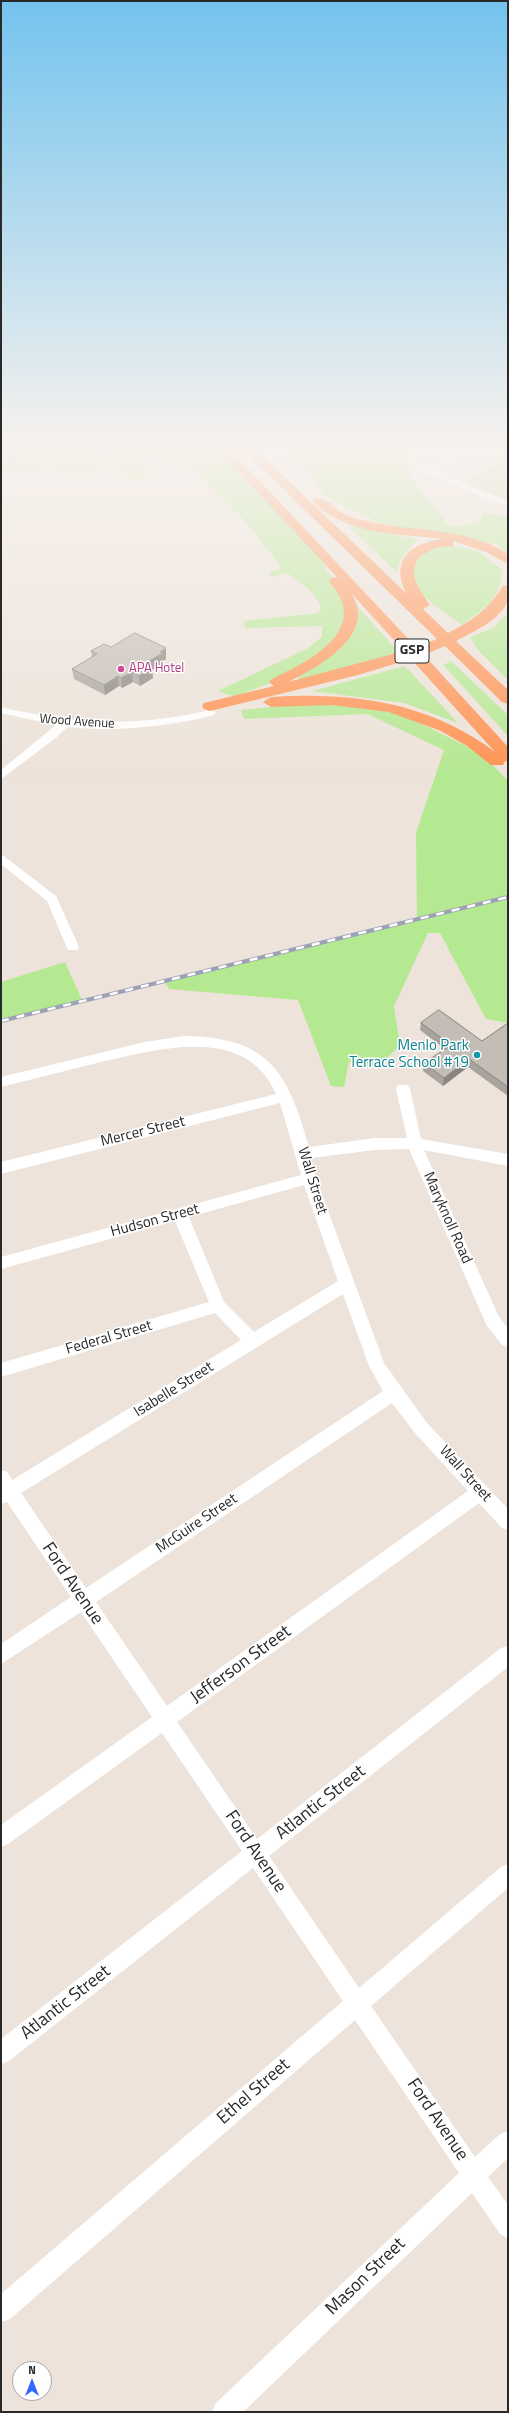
<!DOCTYPE html>
<style>
body{margin:0}
#map{position:relative;width:509px;height:2413px;overflow:hidden;background:#ede3da;font-family:"Titillium Web",sans-serif}
canvas{display:block}
.frame{position:absolute;inset:0;border:2px solid #292929;pointer-events:none}
.north{position:absolute;left:12px;top:2361px;width:40px;height:40px;box-sizing:border-box;background:#fff;border:1px solid #a9a9a9;border-radius:50%;rotate:0deg;font-size:11px;font-weight:700;line-height:16px;text-align:center;color:#292929}
.north::after{content:'';display:block;margin:auto;width:14px;height:18px;background:#3467ff;clip-path:polygon(50% 0,100% 100%,50% 72%,0 100%)}
</style>
<div id="map">
<canvas width="509" height="2413"></canvas>
<div class="frame"></div>
<div class="north">N</div>
</div>
<script>
const ctx = document.querySelector('canvas').getContext('2d');
ctx.lineJoin = 'round';
function fill(path, color) {
  ctx.fillStyle = color;
  ctx.fill(path, 'evenodd');
}
function strokePath(path, color, width, dash) {
  ctx.strokeStyle = color;
  ctx.lineWidth = width;
  ctx.lineCap = dash ? 'butt' : 'round';
  ctx.setLineDash(dash || []);
  ctx.stroke(path);
}
function write(font, color, halo, rows, align = 'center') {
  ctx.font = font + ' "Titillium Web",sans-serif';
  ctx.lineWidth = 3;
  ctx.setLineDash([]);
  ctx.textBaseline = 'middle';
  ctx.strokeStyle = halo;
  ctx.fillStyle = color;
  for (const [text, x, y, turn = 0] of rows) {
    ctx.save();
    ctx.translate(x, y);
    ctx.rotate((+turn || 0) * Math.PI / 180);
    ctx.textAlign = isNaN(turn) ? turn : align;
    if (halo) ctx.strokeText(text, 0, 0);
    ctx.fillText(text, 0, 0);
    ctx.restore();
  }
}
const green = new Path2D(`
 M100 442H216L315 546 328 572 340 585 350 606H357L403 657 303 684 294 673 235 697 218 691 308 648 322 637V626L245 628 244 621 318 613 321 608C317 593 300 582 287 573L273 577 268 573 280 569V565L246 522 195 472 186 465 144 451 132 453 150 475 133 480 116 466H108L80 475 54 469 1 471V453L82 448 87 443Z
 M289 442H402L409 475 450 527 479 522 483 513 508 516V554L498 545 464 537 388 527 325 496Z
 M347 525 418 539 401 559 397 573Z
 M451 545 478 551 503 571C496 605 486 606 462 625 444 611 419 599 411 576 410 572 412 565 412 561L431 546Z
 M508 613V680L477 649 470 637 493 628Z
 M451 661 508 715V736L443 665Z
 M405 666 458 723 404 703 312 691Z
 M325 702 400 713 482 754 508 781V1023L486 1019 440 933H428L394 1006 400 1045 378 1067 349 1062 344 1087 331 1086 298 1000 169 989 164 980 417 918 416 833 444 750 367 714 244 719 241 710Z
 M65 962 82 1000 1 1019V982Z`);
const cemetery = new Path2D(`
 M508 458V504L459 484Z`);
const stream = new Path2D(`
 M1 463 101 455 122 449 127 442`);
const minor = new Path2D(`
 M401 442H409L420 464 426 467 476 442H486L434 470 508 501V507L413 468Z
 M1 707C76 725 136 727 211 710L216 713 211 716C163 727 115 732 67 727L57 737 1 779V770L56 725 1 713Z
 M1 854 56 896 79 947 78 950H68L47 901 1 864Z
 M184 1036C269 1037 288 1072 309 1147L375 1138H407L396 1089 398 1085H408L410 1089 421 1139 508 1154V1166L424 1150 499 1317 508 1328V1347L502 1345 487 1326 409 1149 375 1150 311 1158 316 1178 384 1363 427 1423 508 1509V1530L502 1528 479 1503 177 1722 257 1839 501 1648 508 1646V1667L269 1856 359 1988 501 1867 508 1864V1888L371 2006 475 2157 500 2134 508 2131V2158L488 2177 508 2205V2238L500 2234 472 2193 243 2412H212L216 2403 459 2173 355 2020 10 2319 1 2322V2294L343 2001 253 1868 9 2061 1 2064V2039L242 1851 162 1733 8 1844 1 1847V1825L152 1717 81 1612 1 1664V1644L71 1597 7 1502 1 1504V1470L7 1472 12 1480 241 1340 215 1313 1 1377V1363L209 1302 175 1221 1 1269V1257L301 1175 280 1103 1 1174V1162L276 1094C247 1025 161 1048 105 1061 70 1070 36 1078 1 1087V1077L145 1042ZM304 1185 338 1281 254 1332 224 1302 189 1217ZM343 1294 369 1366 383 1391 86 1588 21 1493ZM392 1403 415 1433 468 1491 167 1706 96 1602Z`);
const highway = new Path2D(`
 M210 442H223L416 647 437 639 235 442H248L406 593C390 560 410 543 443 539 396 533 354 536 315 505L313 502 315 499C327 496 332 507 341 512 349 517 358 519 367 521 415 533 465 526 508 554V564L486 552 453 541V546L435 548 419 557C407 576 420 590 430 605L423 609 448 633C475 619 486 611 503 586L508 585C508 589 509 596 508 600 501 620 473 632 456 641L508 690V704L502 702 445 646 424 655 508 747V762L505 761 503 765H491L467 746 441 731 389 712 332 705 271 707 263 702 271 697C352 692 429 702 495 752L411 659 358 675 210 711 204 709 202 706 204 703 274 686 269 682 272 679C300 665 357 640 341 599 338 593 333 587 329 581L331 578 337 577ZM351 593 404 651 288 682C317 668 379 634 351 593Z`);
const rail = new Path2D(`
 M1 1021 508 897`);
const wall = new Path2D(`
 M111 647 166 659 163 661V663L152 670 153 678 140 686 133 682 122 688 119 686 105 695 74 679 72 669 92 657 91 651Z
 M421 1023 482 1041 508 1023V1096L468 1067 443 1086 423 1071 424 1063 445 1049 420 1030Z`);
const shadedWall = new Path2D(`
 M166 648V659L163 661V663L152 670 153 678 140 686 139 676 144 664 160 652Z
 M132 672 133 682 122 688 121 678Z
 M118 676 119 686 105 695 104 685Z
 M469 1059 468 1067 443 1086 444 1078Z`);
const building = new Path2D(`
 M135 633 166 648 160 652 163 653 144 664 152 668 139 676 132 672 121 678 118 676 104 685 72 669 97 654 91 651 104 644 111 647Z
 M439 1010 482 1041 508 1023V1087L469 1059 444 1078 424 1063 451 1045 421 1023Z`);
const markers = [
 [121,669,4,"#d1479c"],
 [477,1055,4,"#0f9aa8"]
];
const farHotelnames = [
 ["APA Hotel",129,669]
];
const farStreetnames = [
 ["Wood Avenue",77,722,4]
];
const shields = [
 [412,651,34]
];
const shieldNames = [
 ["GSP",412,651]
];
const cultureNames = [
 ["Menlo Park",469,1046],
 ["Terrace School #19",469,1063]
];
const streetNames = [
 ["Mercer Street",143,1132,-14],
 ["Wall Street",312,1181,73],
 ["Maryknoll Road",447,1218,66],
 ["Hudson Street",155,1221,-15],
 ["Federal Street",109,1338,-16],
 ["Isabelle Street",174,1390,-32],
 ["Wall Street",465,1474,48],
 ["McGuire Street",197,1524,-34]
];
const nearStreetnames = [
 ["Ford Avenue",72,1584,56],
 ["Jefferson Street",241,1665,-36],
 ["Atlantic Street",321,1803,-38],
 ["Ford Avenue",255,1852,56],
 ["Atlantic Street",66,2003,-38],
 ["Ethel Street",254,2092,-41],
 ["Ford Avenue",437,2120,56],
 ["Mason Street",366,2277,-44]
];
fill(green, '#b4e891');
fill(cemetery, '#c6d8af');
strokePath(stream, '#64daf8', 2);
fill(minor, '#fff');
fill(highway, '#ff9252');
strokePath(rail, '#9ca1b5', 4);
strokePath(rail, '#fff', 2.5, [8]);
fill(wall, '#a9a39d');
fill(shadedWall, '#89847f');
fill(building, '#c4bdb6');
strokePath(building, '#89847f', 1);
const sky = ctx.createLinearGradient(0, 0, 0, 779);
sky.addColorStop(0, '#73c3ee');
sky.addColorStop(0.57, '#f7f2ee');
sky.addColorStop(1, '#f7f2ee00');
ctx.fillStyle = sky;
ctx.fillRect(0, 0, 509, 779);
for (const [x, y, r, color] of markers) {
  const dot = new Path2D();
  dot.arc(x, y, r, 0, 2 * Math.PI);
  ctx.fillStyle = color;
  ctx.fill(dot);
  strokePath(dot, '#fff', 1.5);
}
write('13px', '#b23c85', '#fff', farHotelnames, 'left');
write('13px', '#292929', '#fff', farStreetnames);
for (const [x, y, w] of shields) {
  const box = new Path2D();
  box.roundRect(x - w / 2, y - 12, w, 24, 3);
  ctx.fillStyle = '#fff';
  ctx.fill(box);
  strokePath(box, '#292929', 1);
}
write('bold 14px', '#292929', null, shieldNames);
write('15px', '#0d838f', '#fff', cultureNames, 'right');
write('15px', '#292929', '#fff', streetNames);
write('18px', '#292929', '#fff', nearStreetnames);
</script>
